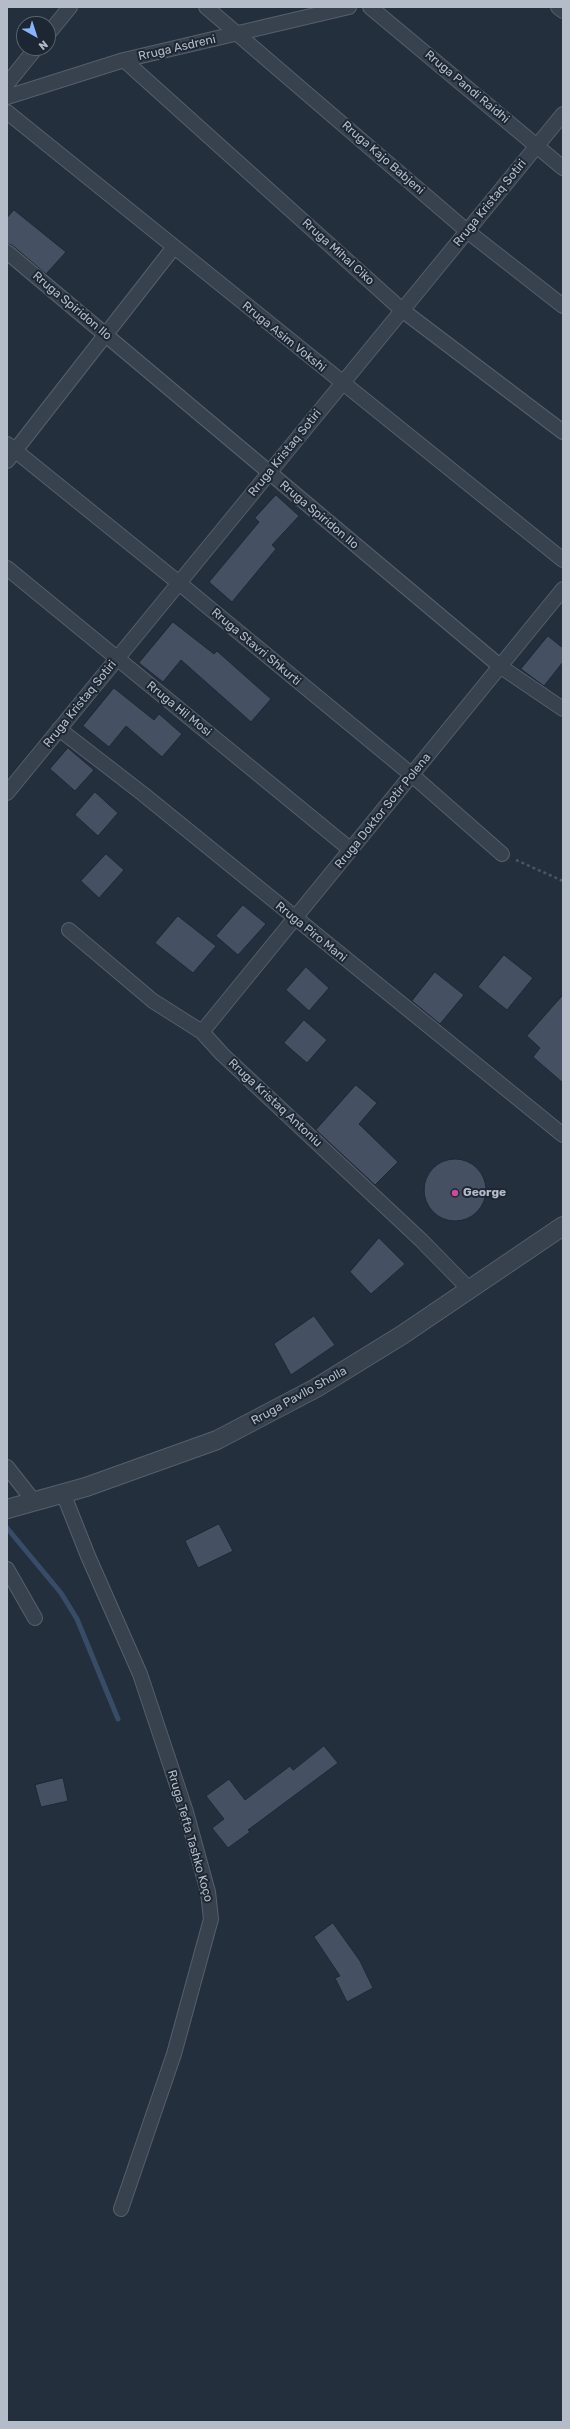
<!DOCTYPE html>
<meta charset="utf-8">
<style>
body{margin:0}
#map{position:relative;width:570px;height:2429px;overflow:hidden;background:#242f3e;font-family:Rubik,sans-serif}
canvas{display:block}
.frame{position:absolute;inset:0;border:8px solid #b4bcc9;pointer-events:none}
.north{position:absolute;left:16px;top:16px;width:40px;height:40px;box-sizing:border-box;background:#1d2633;border:1px solid #59626f;border-radius:50%;rotate:141deg;font-size:11px;font-weight:700;line-height:16px;text-align:center;color:#b4bcc9}
.north::after{content:'';display:block;margin:auto;width:14px;height:18px;background:#8ab4f8;clip-path:polygon(50% 0,100% 100%,50% 72%,0 100%)}
</style>
<div id="map">
<canvas width="570" height="2429"></canvas>
<div class="frame"></div>
<div class="north">N</div>
</div>
<script>
const ctx = document.querySelector('canvas').getContext('2d');
ctx.lineJoin = 'round';
function strokePath(path, color, width, dash) {
  ctx.strokeStyle = color;
  ctx.lineWidth = width;
  ctx.lineCap = dash ? 'butt' : 'round';
  ctx.setLineDash(dash || []);
  ctx.stroke(path);
}
function fill(path, color) {
  ctx.fillStyle = color;
  ctx.fill(path, 'evenodd');
}
function write(font, color, halo, rows, align = 'center') {
  ctx.font = font + ' Rubik,sans-serif';
  ctx.lineWidth = 4;
  ctx.setLineDash([]);
  ctx.textBaseline = 'middle';
  ctx.strokeStyle = halo;
  ctx.fillStyle = color;
  for (const [text, x, y, turn = 0] of rows) {
    ctx.save();
    ctx.translate(x, y);
    ctx.rotate((+turn || 0) * Math.PI / 180);
    ctx.textAlign = isNaN(turn) ? turn : align;
    if (halo) ctx.strokeText(text, 0, 0);
    ctx.fillText(text, 0, 0);
    ctx.restore();
  }
}
const stream = new Path2D(`
 M7 1528 61 1593 77 1619 118 1719`);
const building = new Path2D(`
 M14 210 66 252 46 274 12 245 7 244V218Z
 M276 495 299 516 272 545 276 549 232 602 209 582 259 522 255 518Z
 M173 622 214 654 217 651 271 699 251 722 181 660 163 682 139 663Z
 M548 636 563 648V662L544 686 521 669Z
 M114 688 154 720 159 714 182 734 162 757 126 726 109 747 83 726Z
 M68 748 94 770 75 791 50 769Z
 M95 792 118 813 98 836 75 815Z
 M106 854 124 870 99 898 81 881Z
 M243 905 266 924 238 955 216 936Z
 M178 916 216 946 193 973 155 943Z
 M504 955 533 978 507 1010 478 987Z
 M306 967 329 988 309 1011 286 990Z
 M435 972 464 995 440 1024 412 1001Z
 M563 995V1083L533 1057 540 1048 527 1036Z
 M304 1020 327 1040 307 1063 284 1043Z
 M356 1085 377 1103 359 1124 398 1162 375 1185 316 1130Z
 M424 1190a31 31 0 1 1 62 0a31 31 0 1 1-62 0Z
 M379 1238 405 1264 371 1294 350 1272Z
 M314 1316 335 1345 291 1375 274 1344Z
 M219 1524 233 1551 198 1568 185 1541Z
 M324 1746 338 1763 248 1830 250 1832 228 1848 212 1828 224 1819 206 1796 229 1779 245 1800 290 1766 293 1770Z
 M63 1778 68 1801 41 1807 35 1785Z
 M333 1923 360 1961 373 1988 347 2002 335 1978 340 1976 314 1937Z`);
const path = new Path2D(`
 M516 860 563 881`);
const minor = new Path2D(`
 M206 7 467 231 563 306
 M370 7 563 168
 M558 7 563 11
 M48 34 70 7
 M124 60 402 310 563 432
 M7 84 36 48
 M7 97 124 60 349 7
 M7 112 563 560
 M7 252 501 667 563 709
 M7 444 179 583 412 775 502 854
 M7 461 174 247
 M7 568 351 850
 M59 729 143 794 563 1135
 M7 793 563 114
 M69 930 153 1001 202 1032 222 1054 421 1240 469 1289
 M202 1032 563 589
 M7 1467 33 1500
 M63 1493 88 1556 140 1674 186 1812 208 1892 211 1919 174 2054 121 2209
 M7 1569 35 1618`);
const tertiary = new Path2D(`
 M7 1509 86 1487 217 1440 316 1388 402 1335 563 1226`);
const markers = [
 [455,1193,4,"#d1479c"]
];
const streetNames = [
 ["Rruga Asdreni",177,48,-13],
 ["Rruga Pandi Raidhi",467,87,40],
 ["Rruga Kajo Babjeni",383,158,41],
 ["Rruga Kristaq Sotiri",490,203,-51],
 ["Rruga Mihal Ciko",338,252,42],
 ["Rruga Spiridon Ilo",72,306,40],
 ["Rruga Asim Vokshi",284,337,39],
 ["Rruga Kristaq Sotiri",285,453,-51],
 ["Rruga Spiridon Ilo",319,515,40],
 ["Rruga Stavri Shkurti",256,647,40],
 ["Rruga Kristaq Sotiri",80,704,-51],
 ["Rruga Hil Mosi",179,709,39],
 ["Rruga Doktor Sotir Polena",383,811,-51],
 ["Rruga Piro Mani",311,932,39],
 ["Rruga Kristaq Antoniu",275,1103,43],
 ["Rruga Pavllo Sholla",299,1396,-29],
 ["Rruga Tefta Tashko Koço",190,1836,74]
];
const poiNames = [
 ["George",463,1193]
];
strokePath(stream, '#394c67', 5);
fill(building, '#455162');
strokePath(building, '#1f2835', 1);
strokePath(minor, '#565f6c', 16);
strokePath(tertiary, '#565f6c', 20);
strokePath(path, '#44595c', 2.5, [3, 3]);
strokePath(minor, '#38414e', 14);
strokePath(tertiary, '#38414e', 18);
for (const [x, y, r, color] of markers) {
  const dot = new Path2D();
  dot.arc(x, y, r, 0, 2 * Math.PI);
  ctx.fillStyle = color;
  ctx.fill(dot);
  strokePath(dot, '#1d2633', 1.5);
}
write('12px', '#b4bcc9', '#1d2633', streetNames);
write('bold 12px', '#b4bcc9', '#1d2633', poiNames, 'left');
</script>
